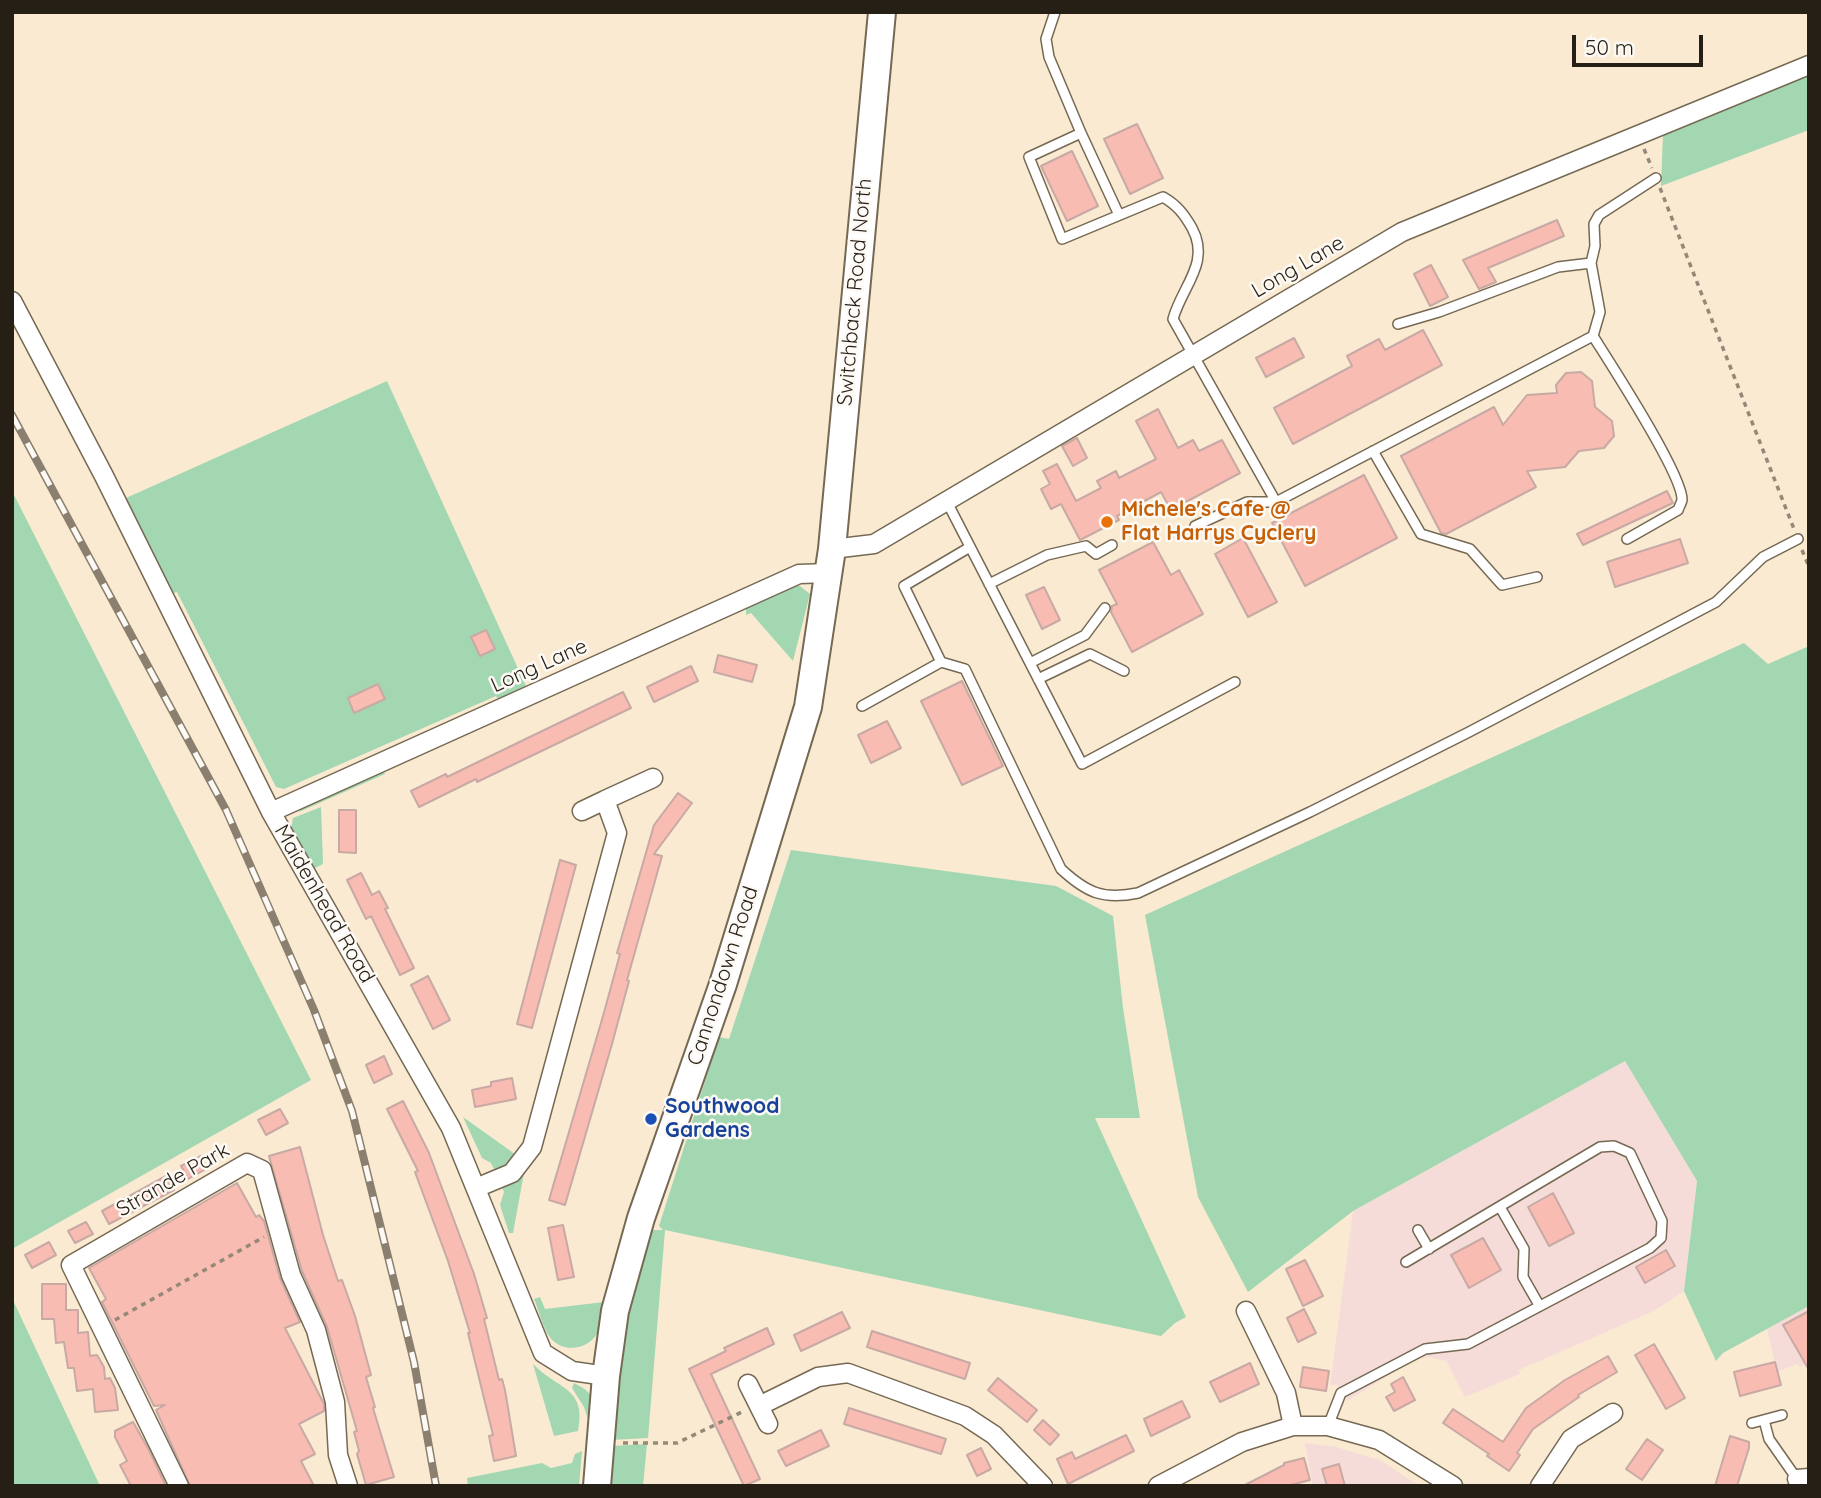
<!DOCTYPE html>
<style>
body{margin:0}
#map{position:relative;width:1821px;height:1498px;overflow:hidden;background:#faead2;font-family:Quicksand,sans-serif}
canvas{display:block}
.frame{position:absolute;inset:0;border:14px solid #251f16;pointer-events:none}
.scale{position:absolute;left:1572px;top:35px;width:131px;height:32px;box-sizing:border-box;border:4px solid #251f16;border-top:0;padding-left:9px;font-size:21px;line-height:24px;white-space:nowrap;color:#251f16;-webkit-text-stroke:5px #fdf9f4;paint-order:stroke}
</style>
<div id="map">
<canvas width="1821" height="1498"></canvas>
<div class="frame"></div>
<div class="scale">50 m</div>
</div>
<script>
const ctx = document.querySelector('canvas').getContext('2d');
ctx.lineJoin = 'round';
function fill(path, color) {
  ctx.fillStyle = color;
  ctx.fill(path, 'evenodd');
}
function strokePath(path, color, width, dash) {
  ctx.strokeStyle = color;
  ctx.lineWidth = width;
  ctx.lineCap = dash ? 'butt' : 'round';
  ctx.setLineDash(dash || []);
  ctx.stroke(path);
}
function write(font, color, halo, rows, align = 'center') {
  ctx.font = font + ' Quicksand,sans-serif';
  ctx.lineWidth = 5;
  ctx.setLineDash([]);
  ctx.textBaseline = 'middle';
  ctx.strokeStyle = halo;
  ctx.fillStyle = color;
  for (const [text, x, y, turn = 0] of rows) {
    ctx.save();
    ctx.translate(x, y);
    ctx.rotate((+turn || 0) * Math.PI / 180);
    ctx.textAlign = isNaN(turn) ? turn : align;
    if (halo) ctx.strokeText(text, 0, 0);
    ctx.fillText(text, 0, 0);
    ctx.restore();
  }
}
const industrial = new Path2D(`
 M1625 1061 1697 1181 1684 1291 1654 1311 1519 1370 1520 1374 1465 1397 1446 1361 1428 1357 1413 1360 1349 1400 1345 1399 1336 1384 1330 1386 1353 1211Z
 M1809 1306V1363L1799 1367 1797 1364 1777 1372 1767 1329Z
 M1305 1443 1336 1447 1380 1460 1419 1486H1313Z`);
const green = new Path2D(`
 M1809 72V130L1661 186 1663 134Z
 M387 381 526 686 498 699 496 696 284 789 276 787 177 592 173 593 126 498Z
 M12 491 311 1080 12 1249Z
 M794 586H800L810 594 793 661 751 613 746 615V607Z
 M1744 643 1768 664 1809 646V1306L1723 1353 1716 1361 1684 1291 1697 1181 1625 1061 1353 1211 1248 1292 1198 1197 1145 915Z
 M382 768 385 774 299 812 304 805Z
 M321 807 323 864 311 870 291 830 293 818Z
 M791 850 1056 886 1113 916 1123 1008 1140 1118H1095L1186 1317 1175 1323 1161 1336 665 1230 648 1438 612 1440 629 1315 652 1230H663L659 1226 719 1037 729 1039Z
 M463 1117 519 1157 507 1167 494 1169 491 1163 482 1158Z
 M524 1173 513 1233H509L500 1205 504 1192 501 1185Z
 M540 1297 545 1309 604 1302C603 1311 602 1322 599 1330 590 1351 561 1354 549 1336 542 1325 539 1311 534 1299Z
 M12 1298 100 1486H12Z
 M533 1364C558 1390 587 1387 578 1431L554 1436Z
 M574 1383C598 1395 593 1401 590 1425L584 1407 572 1388Z
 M647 1444 643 1486H609L612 1446Z
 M582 1451 579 1486H468L467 1478 542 1463 551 1468 572 1463 575 1454Z`);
const building = new Path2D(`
 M1137 124 1163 178 1130 194 1104 139Z
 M1072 151 1098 206 1067 221 1041 166Z
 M1557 220 1564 236 1488 268 1496 282 1479 289 1463 260Z
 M1431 265 1448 297 1430 306 1414 274Z
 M1423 330 1442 365 1293 444 1274 408 1352 366 1347 356 1379 339 1385 350Z
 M1294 338 1304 357 1266 377 1256 358Z
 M1581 372 1592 381 1595 407 1612 421 1614 436 1604 448 1579 451 1565 467 1527 471 1536 487 1446 534 1441 533 1401 456 1494 407 1503 425 1527 395 1557 393 1556 385 1566 373Z
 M1158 409 1178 448 1193 440 1199 451 1222 440 1240 473 1171 510 1161 492 1117 516 1119 520 1080 540 1061 504 1051 509 1041 489 1050 484 1043 471 1057 464 1076 501 1101 488 1097 481 1116 471 1119 478 1156 459 1136 421Z
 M1077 438 1087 458 1073 466 1062 446Z
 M1364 475 1397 538 1305 586 1272 523Z
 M1667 491 1673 503 1583 545 1577 534Z
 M1243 538 1277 602 1248 617 1215 554Z
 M1680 539 1688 563 1615 587 1607 562Z
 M1153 542 1171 575 1179 570 1203 614 1132 652 1111 612 1112 606 1117 604 1099 570Z
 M1044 587 1060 620 1042 629 1026 595Z
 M486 630 495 649 480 656 471 637Z
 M718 655 757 665 752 682 714 672Z
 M691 666 698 681 654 702 647 687Z
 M962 681 1003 766 962 785 921 701Z
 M378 684 385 699 354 713 348 698Z
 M623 692 631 708 477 782 476 779 419 807 411 791 446 774 447 777Z
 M887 721 901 748 871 763 858 735Z
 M678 793 692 803 654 854 662 856 627 980 629 981 612 1044 565 1205 549 1200 603 1016 620 954 617 953 654 825Z
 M339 810H356V853L339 852Z
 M560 860 576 865 532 1028 517 1024Z
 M361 873 372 895 379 891 388 908 385 909 414 968 400 975 371 916 366 919 347 880Z
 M428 976 450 1020 433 1029 411 985Z
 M384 1056 392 1074 374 1083 366 1065Z
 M512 1078 516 1099 475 1107 472 1090 491 1086V1082Z
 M403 1101 429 1153 474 1274 487 1318 484 1319 499 1380 502 1379 505 1390 516 1456 494 1461 489 1436 493 1435 468 1333H470L448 1261 415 1172 418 1171 387 1109Z
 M280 1109 288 1123 266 1135 258 1120Z
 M300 1147 323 1235 338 1281 342 1280 355 1316 371 1375 366 1377 375 1407 373 1408 394 1477 366 1485 357 1454 359 1451 354 1432 357 1431 327 1327 302 1271 269 1156Z
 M201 1156 206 1169 188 1179 181 1166Z
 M166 1176 174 1190 109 1224 102 1211Z
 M237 1183 256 1217 259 1215 264 1221 280 1278 300 1322 285 1328 324 1404V1411L299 1424 315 1454 301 1461 314 1486H190L156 1410 165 1405 154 1406 102 1302 106 1299 89 1268Z
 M1553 1193 1574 1233 1549 1246 1528 1207Z
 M86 1222 93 1234 75 1243 68 1231Z
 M563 1225 574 1277 558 1280 548 1228Z
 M1483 1238 1501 1270 1469 1288 1451 1255Z
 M49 1242 56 1255 32 1268 25 1255Z
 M1666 1250 1675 1266 1645 1283 1636 1267Z
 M1305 1260 1323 1296 1303 1306 1286 1269Z
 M42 1284H66V1310H78V1333L88 1332 90 1356 97 1355 104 1367 105 1379 110 1378 115 1388 118 1410 95 1412 93 1389 77 1391 74 1368H68L64 1342 56 1343 54 1319H42Z
 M1304 1309 1316 1333 1298 1342 1287 1318Z
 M1809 1311V1370L1783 1325Z
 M842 1312 850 1328 801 1351 794 1335Z
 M767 1328 774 1344 711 1374 760 1479 744 1486 689 1369 726 1351 724 1348Z
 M872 1331 970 1363 965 1379 867 1347Z
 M1654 1344 1685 1398 1666 1409 1635 1355Z
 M1608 1356 1617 1372 1578 1395 1579 1397 1533 1429 1517 1453 1520 1455 1509 1471 1487 1456 1489 1454 1443 1423 1453 1409 1503 1442 1526 1408 1565 1380Z
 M1775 1362 1781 1385 1740 1396 1734 1372Z
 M1250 1363 1259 1384 1220 1402 1210 1382Z
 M1303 1367 1329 1371 1326 1391 1300 1387Z
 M1403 1377 1415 1400 1394 1411 1386 1397 1395 1392 1391 1384Z
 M998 1378 1037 1410 1027 1422 988 1390Z
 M1182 1401 1190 1417 1151 1436 1144 1419Z
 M849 1408 946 1439 941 1454 844 1424Z
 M1043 1420 1059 1435 1050 1445 1034 1430Z
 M133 1422 149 1450 166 1486H131L120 1465 127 1461 115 1437V1431Z
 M821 1430 829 1446 786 1466 778 1451Z
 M1126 1435 1134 1451 1068 1484 1057 1459 1072 1452 1075 1459Z
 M1730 1436 1749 1442V1448L1737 1486H1715Z
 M1647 1439 1663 1450 1642 1480 1626 1469Z
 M981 1448 991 1469 977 1476 967 1455Z
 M1304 1458 1310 1480 1287 1486H1243L1284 1465V1463Z
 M1339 1464 1345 1486H1327L1322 1469Z`);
const path = new Path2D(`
 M1644 149 1652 168
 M1660 188 1794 529
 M1802 550 1809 567
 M115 1320 264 1237
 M623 1443H677L744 1411`);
const lane = new Path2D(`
 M1055 12 1046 39 1049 57 1081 133 1029 157 1062 239 1163 197C1177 205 1184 214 1192 228 1211 263 1182 286 1173 319L1276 502 1593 336C1610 363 1683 475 1682 500 1681 504 1679 507 1678 510L1627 539
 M1081 133 1119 215
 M1398 324 1439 312 1558 267 1591 263
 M1593 336 1600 312 1591 263 1595 246 1594 224 1599 215 1656 178
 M1373 451 1421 534 1470 549 1502 585 1537 577
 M946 500 1082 764 1235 682
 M1195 526 1247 502H1276
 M989 584 1047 555 1086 546 1096 554 1112 545
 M941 662 965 669 1061 869C1087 893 1103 900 1138 893L1310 812 1469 732 1716 602 1763 557 1798 539
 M1030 663 1085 635 1105 608
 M1038 679 1090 654 1124 671
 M862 706 941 662 904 586 970 547
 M1500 1207 1524 1249 1523 1277 1539 1305
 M1418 1230 1429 1249
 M1764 1420 1769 1439 1797 1479
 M1752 1423 1782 1415
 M1328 1426 1341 1393 1425 1349 1468 1344 1650 1248 1661 1238 1662 1221 1630 1153 1614 1146 1600 1147 1406 1262`);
const street = new Path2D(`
 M12 301 104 476 271 812 451 1128 543 1353 572 1371 606 1376
 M832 549 874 544 1402 232 1809 65
 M582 811 605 800
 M271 812 799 574 829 573
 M476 1188 512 1173 532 1147 617 833 605 800 653 778
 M1246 1311 1286 1393 1293 1426
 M748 1384 768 1424
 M759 1406 818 1377 848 1373 965 1416 994 1435 1043 1486
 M1797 1479 1809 1478
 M179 1486 71 1265 247 1163 262 1170 291 1275 316 1330 335 1402 338 1455 348 1486
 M1158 1486 1242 1442 1293 1426H1328L1379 1440 1453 1486
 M1540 1486 1571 1439 1613 1413`);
const secondary = new Path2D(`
 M597 1486 606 1376 615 1311 641 1218 723 984 808 707 832 549 882 12`);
const rail = new Path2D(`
 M12 415 226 810 314 1010 352 1111 414 1362 436 1486`);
const markers = [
 [1107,522,7,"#e8710a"],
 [651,1119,7,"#1a4fb4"]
];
const streetNames = [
 ["Long Lane",1298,267,-30],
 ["Switchback Road North",855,292,-85],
 ["Long Lane",539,666,-24],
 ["Maidenhead Road",324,904,60],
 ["Cannondown Road",723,976,-72],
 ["Strande Park",173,1180,-30]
];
const foodNames = [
 ["Michele's Cafe @",1121,510],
 ["Flat Harrys Cyclery",1121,534]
];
const transitNames = [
 ["Southwood",665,1107],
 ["Gardens",665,1131]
];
fill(industrial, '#f6dcd8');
fill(green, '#a2d7b2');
fill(building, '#f8bcb2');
strokePath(building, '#c8a9a4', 2);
strokePath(lane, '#766953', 12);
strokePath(street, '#766953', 21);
strokePath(secondary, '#766953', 30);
strokePath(path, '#948978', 3.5, [5, 5]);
strokePath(lane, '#fff', 9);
strokePath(street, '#fff', 18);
strokePath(secondary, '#fff', 26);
strokePath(rail, '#8b8070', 8);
strokePath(rail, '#fdf9f4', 5, [16]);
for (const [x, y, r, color] of markers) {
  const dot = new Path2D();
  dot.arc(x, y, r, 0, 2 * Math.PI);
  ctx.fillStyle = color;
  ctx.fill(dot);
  strokePath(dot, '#fdf9f4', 2.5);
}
write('21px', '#251f16', '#fdf9f4', streetNames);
write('bold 21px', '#c56008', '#fdf9f4', foodNames, 'left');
write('bold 21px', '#164399', '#fdf9f4', transitNames, 'left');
</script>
